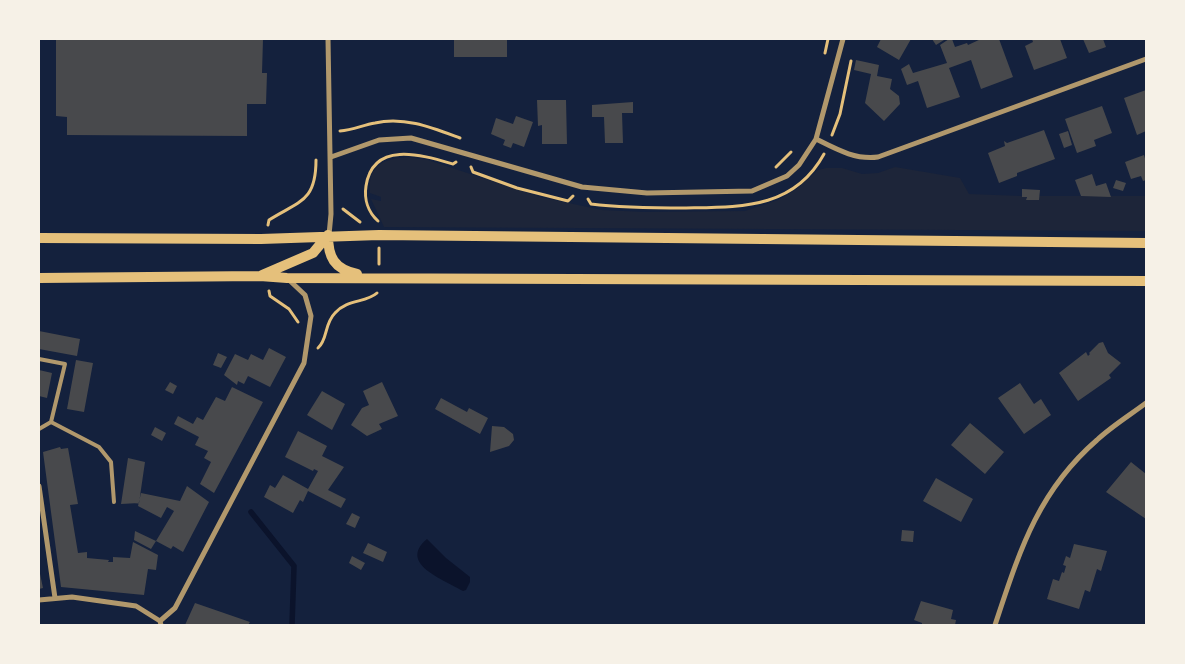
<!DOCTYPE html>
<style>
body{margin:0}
#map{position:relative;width:1185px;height:664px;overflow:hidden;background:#14213d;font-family:"Sofia Sans Condensed",sans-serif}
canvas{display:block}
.frame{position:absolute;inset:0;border:40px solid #f6f1e7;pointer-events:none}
</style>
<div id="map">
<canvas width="1185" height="664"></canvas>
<div class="frame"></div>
</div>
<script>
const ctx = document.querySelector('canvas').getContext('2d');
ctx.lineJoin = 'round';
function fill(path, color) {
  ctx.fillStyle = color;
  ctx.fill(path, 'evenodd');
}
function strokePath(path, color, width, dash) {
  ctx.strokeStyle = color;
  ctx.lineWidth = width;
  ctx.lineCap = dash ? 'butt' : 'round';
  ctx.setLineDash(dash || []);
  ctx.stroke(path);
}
const green = new Path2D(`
 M408 157 428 160 540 197 602 210 644 212 745 211 778 200 795 190 818 170 826 168H842L862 174 878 173 895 167 960 178 969 194 1021 196 1026 197V200H1039V196H1146V231L384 227 371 199 381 201V197L370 193C367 164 385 159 408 157Z`);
const water = new Path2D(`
 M427 539 446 558 470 577V582L466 590 463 591C445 580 397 564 427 539Z`);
const stream = new Path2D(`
 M251 512 294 566 292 625`);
const building = new Path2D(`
 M56 39H263L262 73H267L266 104H247V136L67 135V117L56 116Z
 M454 39H507V57H454Z
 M881 39H911L899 60 877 47Z
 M932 39H943L944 40 936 45Z
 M949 39H952L955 47 967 43 968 45 981 39H999L1013 77 981 89 971 60 949 68 960 97 927 108 918 81 907 85 901 69 909 64 913 73 947 63 940 45Z
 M1032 39H1060L1067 58 1034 70 1025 46 1033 42Z
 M1083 39H1103L1106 47 1089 53Z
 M856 60 879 65 877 76 892 79 890 89 899 96 900 104 884 121 865 103 871 74 854 70Z
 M1146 90V131L1137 135 1124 98Z
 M537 100H566L567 144H542V125L538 126Z
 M633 102V113H622L623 143H605L604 117H592V105Z
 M1102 106 1112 133 1094 140 1096 146 1077 153 1065 119Z
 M516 116 533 122 524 147 513 143 511 148 503 145 505 140 491 134 496 118 513 124Z
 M1044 130 1055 159 1017 173V176L999 183 988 153 1005 146 1004 141 1007 143Z
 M1068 131 1072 145 1064 148 1059 134Z
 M1144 155 1146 162V180L1143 181 1141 176 1131 179 1125 162Z
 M1092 174 1096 186 1106 183 1111 197 1081 196 1075 180Z
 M1116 180 1126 183 1123 191 1113 188Z
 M1022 189 1040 190 1039 200H1026L1027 197H1022Z
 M39 331 80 339 77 356 39 349Z
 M1103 342 1108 353 1121 363 1109 375 1111 378 1078 401 1059 373 1086 352 1088 356 1090 354 1089 353 1099 343Z
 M269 348 286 357 270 387 248 376 244 384 238 381 237 385 224 375 235 354 248 360 251 354 263 360Z
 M218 353 227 357 221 368 213 365Z
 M76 360 93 363 84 412 67 409Z
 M39 370 52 373 47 398 39 396Z
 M170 382 177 386 173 394 165 390Z
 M382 382 398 416 379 424 382 429 367 436 351 425 362 408 369 405 363 391Z
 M1020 383 1034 404 1041 399 1051 415 1024 434 998 398Z
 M232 387 263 402 214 493 200 484 211 462 204 458 208 451 195 445 199 437 174 424 178 416 193 424 197 417 203 420 216 397 225 401Z
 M322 391 345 404 332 430 307 415Z
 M441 398 467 412 469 408 488 418 480 434 435 409Z
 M970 423 1004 452 985 474 951 445Z
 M492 426 504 427 513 434 514 440 509 446 490 452Z
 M155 427 166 433 162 441 151 435Z
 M298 431 327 446 322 456 344 467 328 490 346 499 341 508 308 491 303 502 300 500 293 513 264 497 270 485 275 488 283 475 308 489 318 471 314 469 313 471 285 457Z
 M60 447 61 449 68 448 78 504 70 505 78 553 87 552V558L109 560 108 562H113V557L130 558 133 542 158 555 156 570 148 569 144 595 61 587 43 452Z
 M128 458 145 462 139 503 121 504Z
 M1131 462 1146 474V519L1106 492Z
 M936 478 973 499 961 522 923 501Z
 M187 486 209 502 183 552 173 546 171 549 156 541 174 511 167 507 161 518 138 506 141 493 180 501Z
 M352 513 360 517 355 528 346 524Z
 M902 530 914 531 913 542 901 541Z
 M135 531 156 541 151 549 134 540Z
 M368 543 387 552 383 562 363 553Z
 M1074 544 1107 551 1101 571 1097 569 1090 592 1085 590 1079 609 1047 599 1053 579 1059 581 1062 572 1064 573 1066 566 1063 565 1066 556 1070 558Z
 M352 556 365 563 361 570 349 563Z
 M39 569 43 588 39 589Z
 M921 601 953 610 951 619 956 620 955 625H922V623L914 620Z
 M195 603 250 622 248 625H185Z`);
const path = new Path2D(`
 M825 53 828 39
 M340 131C353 130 363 125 375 123 404 116 433 128 460 138
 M832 135 840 114 851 61
 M471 167 473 172 517 188 568 201 573 196
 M776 167 791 152
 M588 199 591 204C623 208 654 208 686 208 741 207 794 209 824 154
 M343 209 360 222
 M378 221C368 212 364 199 366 186 373 140 422 155 453 164L456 162
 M268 225 269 220C299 201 316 202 316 160
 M379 264V248
 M269 291 270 296 289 309 298 322
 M318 348C328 339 324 324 335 313 347 299 366 303 377 293`);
const service = new Path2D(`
 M39 359 65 364 51 422 39 429
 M51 422 99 447 111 462 114 502`);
const minor = new Path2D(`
 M328 39 331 214 329 235
 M816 139C836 149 855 160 878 157L1146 59
 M331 157 379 140 411 138 582 187 647 193 752 191 787 176 799 165 816 139 843 39
 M39 486 55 598
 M39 600 72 597 136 606 160 621 161 625
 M160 621 175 608 304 363 311 316 305 295 288 279
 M995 625C1019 553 1037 492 1097 440 1112 426 1130 415 1146 403`);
const secondary = new Path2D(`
 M328 235C328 257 334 269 357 274
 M39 238 261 239 379 235 1146 243
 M262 275 313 253 328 235
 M39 278 260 276 287 278 1146 281`);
fill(green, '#1d2539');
fill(water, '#0b132b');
strokePath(stream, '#0b132b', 5.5);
fill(building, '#48494c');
strokePath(path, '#e5c07b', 3);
strokePath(service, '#b1986c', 4);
strokePath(minor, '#b1986c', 5);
strokePath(secondary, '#e5c07b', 10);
</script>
